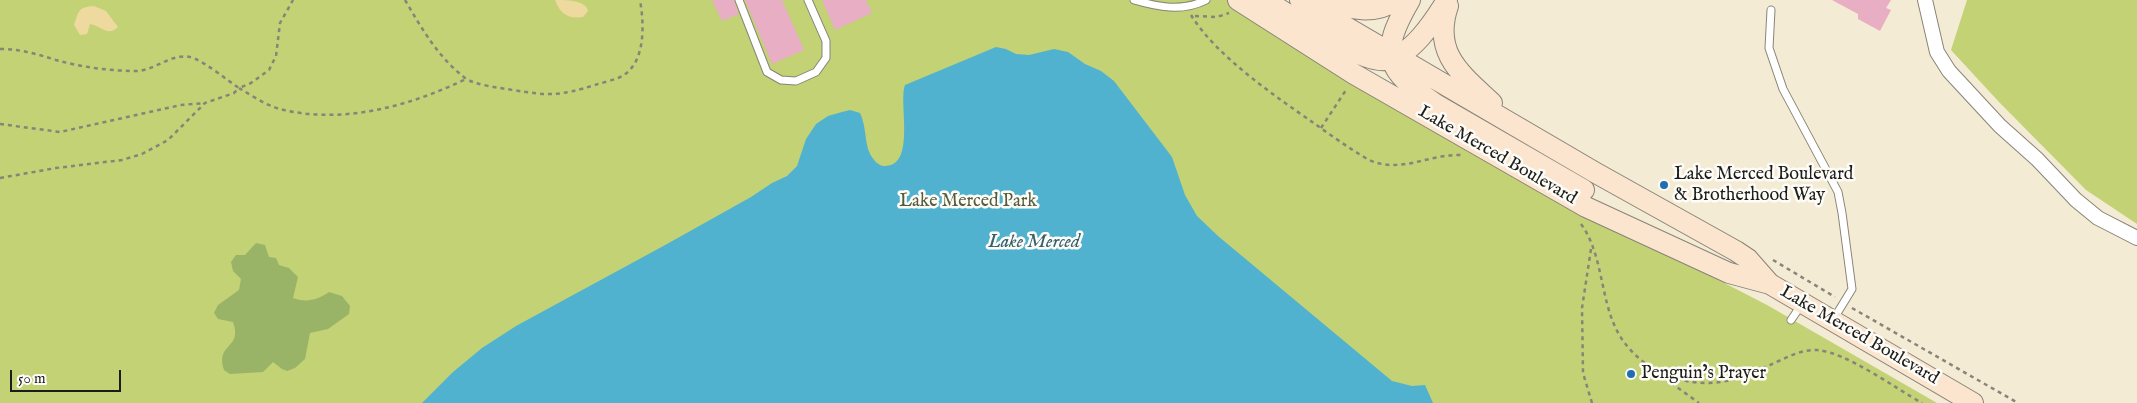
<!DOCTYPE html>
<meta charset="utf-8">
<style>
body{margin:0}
#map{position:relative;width:2137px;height:403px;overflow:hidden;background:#f4ebd5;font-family:"IM FELL English",serif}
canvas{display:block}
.scale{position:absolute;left:10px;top:370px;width:111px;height:22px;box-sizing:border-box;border:2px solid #1c1c1c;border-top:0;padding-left:6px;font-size:15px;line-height:18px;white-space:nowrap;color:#1c1c1c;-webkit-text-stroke:4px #fdfcf7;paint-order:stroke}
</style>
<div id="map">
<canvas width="2137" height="403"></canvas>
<div class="scale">50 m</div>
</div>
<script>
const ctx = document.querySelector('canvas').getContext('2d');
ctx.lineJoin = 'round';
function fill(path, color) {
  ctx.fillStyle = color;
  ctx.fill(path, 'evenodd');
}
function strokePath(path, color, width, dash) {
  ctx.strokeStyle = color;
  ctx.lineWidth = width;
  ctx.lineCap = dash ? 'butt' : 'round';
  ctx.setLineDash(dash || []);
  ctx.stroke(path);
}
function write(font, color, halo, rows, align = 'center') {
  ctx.font = font + ' "IM FELL English",serif';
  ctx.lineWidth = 5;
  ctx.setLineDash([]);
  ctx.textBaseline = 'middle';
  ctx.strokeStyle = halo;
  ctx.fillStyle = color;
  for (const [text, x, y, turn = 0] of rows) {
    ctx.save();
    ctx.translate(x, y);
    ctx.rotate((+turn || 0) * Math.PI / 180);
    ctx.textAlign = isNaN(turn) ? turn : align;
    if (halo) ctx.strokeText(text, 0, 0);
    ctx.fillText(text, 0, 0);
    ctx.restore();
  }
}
const green = new Path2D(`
 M0 0H1230L1575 206 1767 305 1937 403H0Z
 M1967 0H2137V224L2086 190 1999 102 1951 50Z`);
const forest = new Path2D(`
 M256 243 265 245 269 257 276 258 279 265 289 268 298 277 293 298C305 303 318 300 329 292L342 296 350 306 349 314 328 329 310 333 305 359 295 368 287 371 282 369 273 362 263 372 230 374 224 370C215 342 243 350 233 322L218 319 214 313 218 305 239 290 241 279 233 271 231 262 236 255H245Z`);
const sand = new Path2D(`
 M555 0C566 0 586 0 588 11L583 17C568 19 560 14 555 0Z
 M94 6 106 11 118 27C108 37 101 26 90 24L87 34 80 35 74 25C79 11 78 7 94 6Z`);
const water = new Path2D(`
 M996 47 1006 49 1016 54 1029 55 1054 49 1068 52 1085 64 1101 71 1114 81 1172 157 1185 195 1197 216 1218 236 1392 381 1412 386 1425 385 1433 403H422L453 372 482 348 516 326 667 244 751 197 772 183 787 176 797 166 806 139 816 124 828 116 842 112 850 110 860 113C867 128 864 141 870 154 873 159 878 166 884 166 917 167 898 102 905 85Z`);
const building = new Path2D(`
 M712 0H734L739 14 722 21Z
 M745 0H782L804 50 772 64Z
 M822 0H866L872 13 835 30Z
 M1832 0H1891L1886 8 1891 10 1880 31 1858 19V14Z`);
const path = new Path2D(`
 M405 0C422 29 438 57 465 78 474 85 501 88 513 90 550 96 559 96 595 85 604 82 616 80 624 75 646 60 644 23 640 0
 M1191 15C1216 56 1275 96 1315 124 1332 136 1350 149 1369 160 1401 174 1428 154 1461 155
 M1195 16 1217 17 1229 13
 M0 49C20 49 37 54 56 60 81 67 110 71 136 71 154 71 171 53 190 57 201 59 227 80 239 88L251 83 269 70 276 56 280 23 293 0
 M0 124 60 132 181 105 205 103
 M1321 128 1346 90
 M0 178 56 168 122 160 142 154 168 140 205 103 234 93 239 88C251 95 265 105 280 109 342 125 410 106 466 79
 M1581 224C1607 260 1598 313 1628 347 1653 377 1694 389 1731 380 1745 376 1758 370 1770 365 1784 359 1801 349 1817 350 1846 352 1895 388 1922 403
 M1591 249 1582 308 1583 373 1592 403
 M1773 260 1835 297
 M1852 308 2018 403
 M1667 376 1674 385 1699 403`);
const service = new Path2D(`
 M739 0 767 72 781 80 796 81 816 72 826 58V41L808 0
 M1134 0C1158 7 1182 12 1206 0
 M1771 10 1769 48 1783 89 1838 192 1842 213 1852 289 1833 320
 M1791 320 1802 304`);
const minor = new Path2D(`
 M1925 0 1937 52 1949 71 2000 126 2037 159 2076 200 2098 218 2137 238`);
const secondary = new Path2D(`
 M1238 0 1354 74 1586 207 1729 273 1770 284
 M1265 0C1288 14 1361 64 1385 60 1411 57 1434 21 1447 0
 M1300 0 1596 173 1736 251 1748 259 1770 284 1973 403
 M1326 0C1350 10 1374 15 1397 0
 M1410 0C1378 55 1385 70 1437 105L1584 190
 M1448 6C1432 53 1461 74 1492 103`);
const markers = [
 [1664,185,5,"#1f6fb2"],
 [1631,374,5,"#1f6fb2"]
];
const streetNames = [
 ["Lake Merced Boulevard",1497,156,30],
 ["Lake Merced Boulevard",1859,336,30]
];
const poiNames = [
 ["Lake Merced Boulevard",1674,175],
 ["& Brotherhood Way",1674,196],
 ["Penguin’s Prayer",1641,374]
];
const parkNames = [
 ["Lake Merced Park",968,202]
];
const waterNames = [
 ["Lake Merced",1034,243]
];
fill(green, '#c2d275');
fill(forest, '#99b466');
fill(sand, '#eeda9e');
fill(water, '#51b2d0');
fill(building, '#e7aec4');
strokePath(service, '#888478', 9);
strokePath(minor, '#888478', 16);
strokePath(secondary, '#888478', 22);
strokePath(path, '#888478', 2.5, [4, 4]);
strokePath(service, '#fff', 7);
strokePath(minor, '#fff', 14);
strokePath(secondary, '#fbe5cf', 20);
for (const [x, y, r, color] of markers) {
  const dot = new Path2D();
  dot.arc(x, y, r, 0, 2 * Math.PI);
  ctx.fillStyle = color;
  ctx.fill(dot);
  strokePath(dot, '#fdfcf7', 2);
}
write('18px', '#1c1c1c', '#fdfcf7', streetNames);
write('18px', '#1c1c1c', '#fdfcf7', poiNames, 'left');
write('18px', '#565c3b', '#fdfcf7', parkNames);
write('italic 19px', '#34606d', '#fdfcf7', waterNames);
</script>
